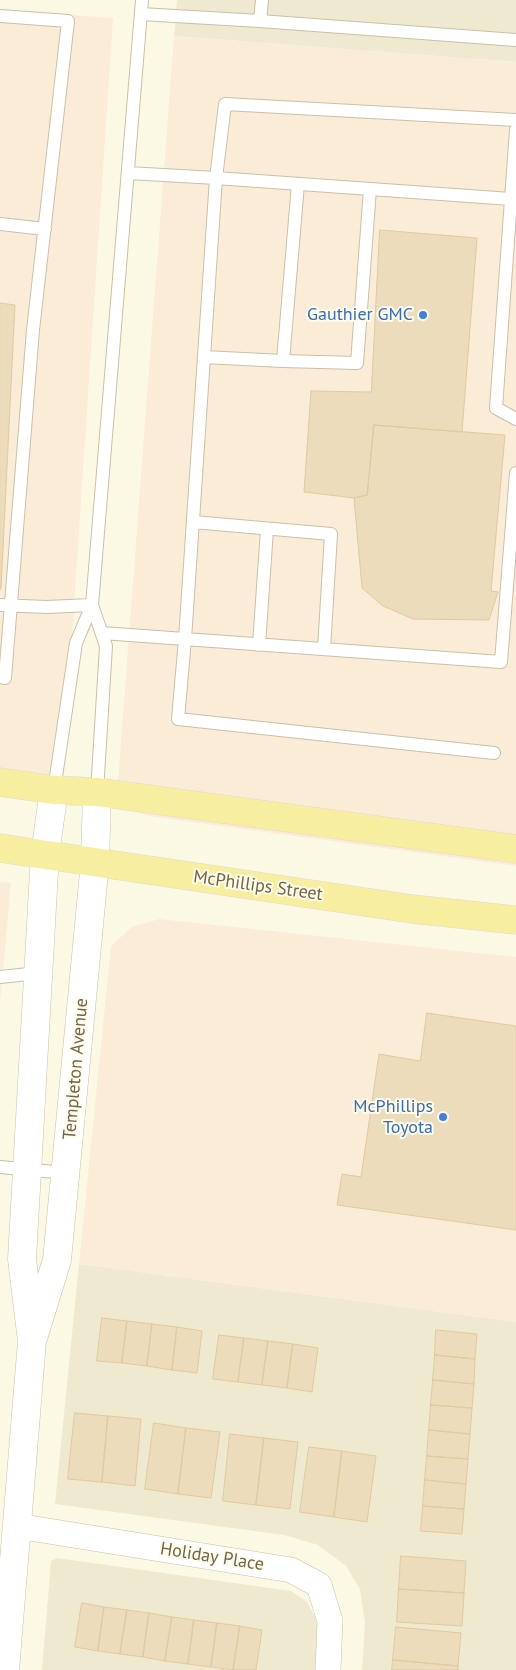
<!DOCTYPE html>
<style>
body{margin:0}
canvas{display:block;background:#fbf8e4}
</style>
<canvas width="516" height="1670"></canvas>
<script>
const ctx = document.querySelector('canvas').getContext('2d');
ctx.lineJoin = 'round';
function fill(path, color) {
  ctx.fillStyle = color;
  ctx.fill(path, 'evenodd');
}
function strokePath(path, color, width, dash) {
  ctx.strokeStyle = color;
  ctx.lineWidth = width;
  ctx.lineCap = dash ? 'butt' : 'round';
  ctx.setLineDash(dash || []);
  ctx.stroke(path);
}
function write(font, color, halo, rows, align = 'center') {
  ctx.font = font + ' "PT Sans",sans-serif';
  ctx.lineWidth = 4;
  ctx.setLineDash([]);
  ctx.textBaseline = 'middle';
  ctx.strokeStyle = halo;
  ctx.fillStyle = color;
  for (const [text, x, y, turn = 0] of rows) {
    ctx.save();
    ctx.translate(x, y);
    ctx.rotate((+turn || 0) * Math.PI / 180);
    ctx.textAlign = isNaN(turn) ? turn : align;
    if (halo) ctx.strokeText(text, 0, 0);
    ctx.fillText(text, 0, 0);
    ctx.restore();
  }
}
const residential = new Path2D(`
 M177 0H516V62L174 36Z
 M79 1264 516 1322V1670H362L365 1623 360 1589 346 1566 318 1545 284 1535 55 1504Z
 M57 1558 291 1591 307 1602 316 1619 319 1636 315 1670H42L51 1561Z`);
const commercial = new Path2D(`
 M0 10 113 18 62 786 0 778Z
 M174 36 516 62V866L148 816 127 809 118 782Z
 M0 882 11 883 0 1002Z
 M159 919 516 957V1322L79 1264 111 946 132 927Z`);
const building = new Path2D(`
 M380 230 477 238 462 432 374 425 367 495 354 498 304 492 311 391 371 392Z
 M0 303 15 305 1 589H0Z
 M374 425 505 435 491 591 498 592 489 620 413 619 383 606 362 588 354 498 367 495Z
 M427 1013 516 1026V1230L337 1205 342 1174 361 1177 379 1054 420 1061Z
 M102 1318 127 1321 122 1363 97 1361Z
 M127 1321 152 1324 147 1366 122 1363Z
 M152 1324 177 1327 172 1370 147 1366Z
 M177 1327 202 1331 197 1373 172 1370Z
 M436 1330 477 1334 475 1359 435 1355Z
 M219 1335 244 1338 238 1382 213 1379Z
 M244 1338 268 1341 262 1385 238 1382Z
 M268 1341 293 1344 287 1388 262 1385Z
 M293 1344 318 1348 312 1392 287 1388Z
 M435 1355 475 1359 474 1384 433 1380Z
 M433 1380 474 1384 472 1408 431 1405Z
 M431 1405 472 1408 470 1434 429 1430Z
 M75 1413 108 1416 102 1482 68 1479Z
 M108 1416 141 1419 135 1486 102 1482Z
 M154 1423 186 1428 178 1494 145 1489Z
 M186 1428 220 1432 211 1498 178 1494Z
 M429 1430 470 1434 468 1459 427 1456Z
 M230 1434 264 1438 256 1505 223 1501Z
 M264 1438 298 1442 290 1509 256 1505Z
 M309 1447 342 1451 334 1517 300 1512Z
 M342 1451 376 1456 367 1522 334 1517Z
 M427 1456 468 1459 466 1484 425 1480Z
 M425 1480 466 1484 464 1509 423 1506Z
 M423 1506 464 1509 462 1534 421 1531Z
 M401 1556 466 1561 464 1593 399 1589Z
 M399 1589 464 1593 462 1626 397 1622Z
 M82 1603 104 1607 98 1651 75 1647Z
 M104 1607 127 1610 120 1654 98 1651Z
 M127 1610 149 1613 143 1657 120 1654Z
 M149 1613 172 1617 165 1661 143 1657Z
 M172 1617 194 1620 188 1664 165 1661Z
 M194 1620 217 1623 211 1667 188 1664Z
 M217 1623 240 1626 233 1670 211 1667Z
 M240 1626 262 1630 256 1670H233Z
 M396 1627 461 1633 458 1666 393 1660Z
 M393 1660 458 1666V1670H392Z`);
const lane = new Path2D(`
 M141 14 260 21 516 40
 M0 16 68 21 33 330 5 678 0 677
 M260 21 262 0
 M516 130 496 408 516 419
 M128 173 216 178 185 639 501 662 516 473
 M511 199 216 178 225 104 516 120
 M0 224 45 229
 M204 357 283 361 298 184
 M283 361 357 363 370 189
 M193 522 331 534 324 649
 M0 605 46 607 92 605
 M92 605 106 646 97 792
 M102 633 185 639 178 719 494 753
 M259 645 267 529
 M54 790 76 643 92 605 142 0
 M0 977 38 973
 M0 1167 66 1173`);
const street = new Path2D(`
 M17 1526 291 1570 319 1585 330 1621 328 1670`);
const secondary = new Path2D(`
 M34 1335 57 1260 95 862 97 792
 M5 1670 32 1341 22 1259 45 854 54 790`);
const primary = new Path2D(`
 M0 782 54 790 97 792 516 849
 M0 848 412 909 516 920`);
const markers = [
 [423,315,5,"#3f7fe0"],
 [443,1117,5,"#3f7fe0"]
];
const shopNames = [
 ["Gauthier GMC",413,315],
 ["McPhillips",433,1107],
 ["Toyota",433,1128]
];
const streetNames = [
 ["McPhillips Street",258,886,8],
 ["Templeton Avenue",76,1069,-85],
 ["Holiday Place",212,1557,9]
];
fill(residential, '#efe9d0');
fill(commercial, '#fbecd8');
fill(building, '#ecdcbb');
strokePath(building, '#e1ca9e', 1);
strokePath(lane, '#c9c0a9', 14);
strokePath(street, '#c9c0a9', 26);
strokePath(secondary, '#ccc1a6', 29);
strokePath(primary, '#dddad4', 29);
strokePath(lane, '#fff', 12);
strokePath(street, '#fff', 25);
strokePath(secondary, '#fff', 28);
strokePath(primary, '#f7ee9f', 28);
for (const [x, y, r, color] of markers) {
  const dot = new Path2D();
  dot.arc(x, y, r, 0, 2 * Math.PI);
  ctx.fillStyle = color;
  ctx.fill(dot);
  strokePath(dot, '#fefcea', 2);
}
write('18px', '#366cbe', '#fefcea', shopNames, 'right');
write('18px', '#72634b', '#fefcea', streetNames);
</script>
